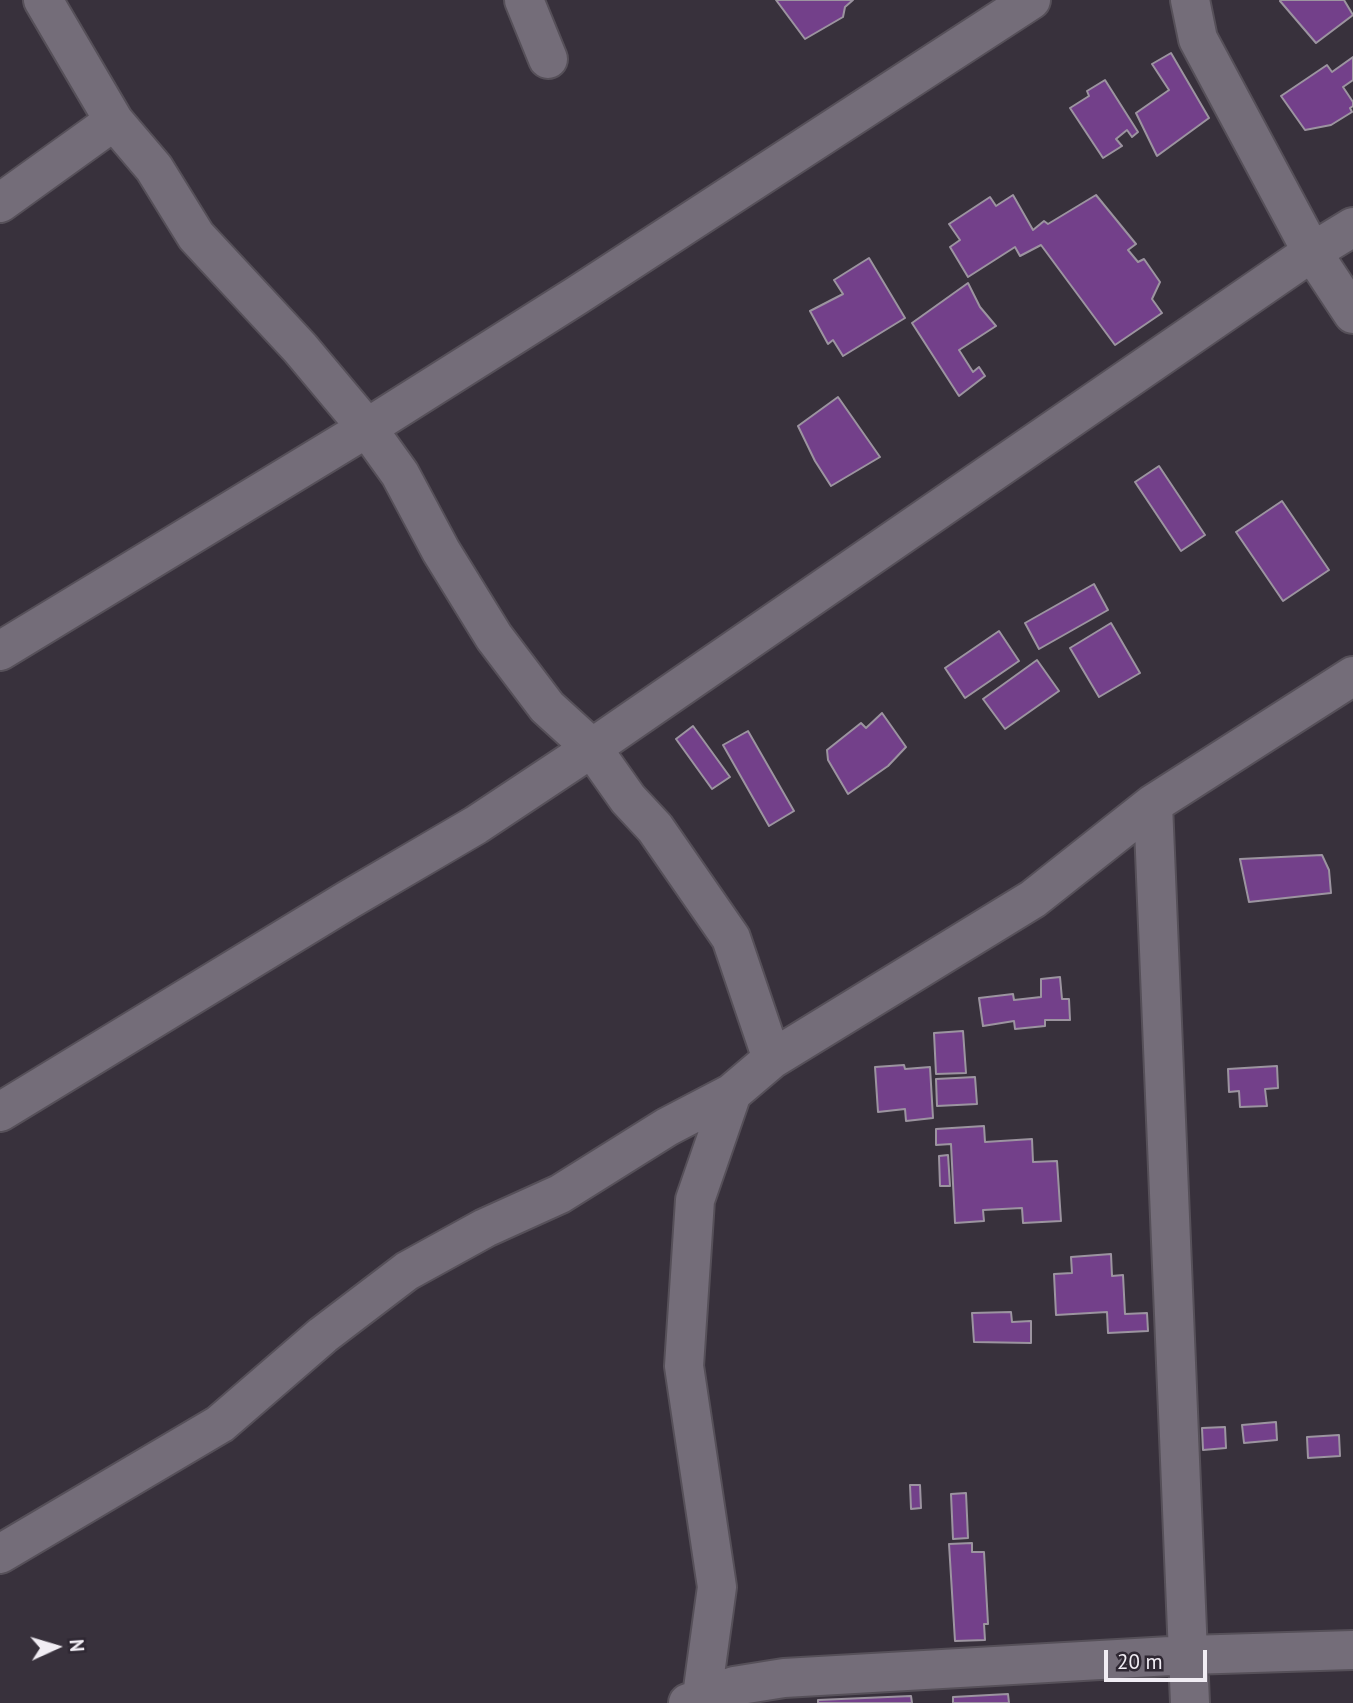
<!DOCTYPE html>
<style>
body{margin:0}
#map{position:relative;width:1353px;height:1703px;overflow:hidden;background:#38313c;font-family:"PT Sans",sans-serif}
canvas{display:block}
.north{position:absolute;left:21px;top:1612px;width:70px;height:70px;-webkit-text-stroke:5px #2e2732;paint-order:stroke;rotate:86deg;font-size:19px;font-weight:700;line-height:28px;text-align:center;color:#f1edf4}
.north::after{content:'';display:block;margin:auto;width:24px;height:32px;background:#f1edf4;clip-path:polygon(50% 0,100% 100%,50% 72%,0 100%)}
.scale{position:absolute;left:1104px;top:1650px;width:103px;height:32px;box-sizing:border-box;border:4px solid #f1edf4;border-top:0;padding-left:9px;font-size:21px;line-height:24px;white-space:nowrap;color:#f1edf4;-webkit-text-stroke:5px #2e2732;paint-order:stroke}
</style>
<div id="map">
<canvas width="1353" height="1703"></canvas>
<div class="north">N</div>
<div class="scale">20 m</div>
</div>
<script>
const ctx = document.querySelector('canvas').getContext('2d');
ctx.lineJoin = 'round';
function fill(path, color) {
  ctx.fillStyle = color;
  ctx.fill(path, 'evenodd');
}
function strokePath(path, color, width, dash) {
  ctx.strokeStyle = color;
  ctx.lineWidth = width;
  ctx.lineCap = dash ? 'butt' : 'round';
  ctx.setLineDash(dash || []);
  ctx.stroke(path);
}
const building = new Path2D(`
 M776 0H853L845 7 843 17 805 39Z
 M1281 0H1344L1353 15 1316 43 1280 1Z
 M1171 53 1209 118 1157 156 1136 113 1169 90 1152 64Z
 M1353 57V80L1343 87 1353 102V106L1350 108 1352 112 1331 125 1305 130 1281 96 1327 65 1332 72Z
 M1105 80 1138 132 1132 137 1127 130 1116 139 1122 146 1103 158 1070 108 1089 96 1087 91Z
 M1013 195 1033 230 1044 221 1048 224 1096 195 1136 244 1128 250 1138 262 1144 259 1160 282 1152 299 1162 313 1115 345 1041 245 1020 256 1015 247 968 277 950 247 960 240 949 224 990 197 996 206Z
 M869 258 905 318 843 356 833 340 828 344 810 311 843 294 834 280Z
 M968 283 980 307 996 326 959 350 973 372 979 367 985 376 959 396 912 323Z
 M838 397 880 457 831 486 815 461 798 426Z
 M1159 466 1205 535 1181 551 1135 482Z
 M1282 501 1329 570 1283 601 1236 532Z
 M1094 584 1108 610 1039 649 1025 623Z
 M1111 623 1140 673 1099 697 1070 648Z
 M999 631 1019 661 965 698 945 668Z
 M1037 660 1059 691 1005 729 983 699Z
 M882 713 906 747 888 766 848 794 828 760 827 750 861 723 866 728Z
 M693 726 730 777 712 789 676 739Z
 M748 731 794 811 769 826 723 745Z
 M1322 855 1329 870 1331 893 1249 902 1240 859Z
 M1060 977 1062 999H1069L1070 1020H1045V1026L1015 1029 1014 1021 983 1026 979 998 1013 994 1014 1000 1041 997V979Z
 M963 1031 966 1073 936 1074 934 1033Z
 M904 1065 905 1069 930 1067 933 1118 906 1121 905 1109 878 1112 875 1067Z
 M1277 1066 1278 1088 1265 1089 1267 1106 1240 1107 1239 1091 1229 1092 1228 1069Z
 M975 1077 977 1104 937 1106 936 1079Z
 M984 1126 985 1142 1032 1139 1033 1162 1057 1161 1061 1221 1023 1223 1022 1208 983 1210 984 1221 955 1223 951 1144 936 1145V1129Z
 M948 1155 950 1186H940L939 1156Z
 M1111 1254 1112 1276 1123 1275 1125 1314 1147 1313 1148 1331 1108 1333 1107 1312 1056 1315 1054 1274 1072 1273 1071 1257Z
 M1011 1312 1012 1322 1031 1321V1343L974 1342 972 1313Z
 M1276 1422 1277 1440 1244 1443 1242 1425Z
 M1225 1427 1226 1448 1203 1450 1202 1428Z
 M1339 1435 1340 1456 1308 1458 1307 1437Z
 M910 1485H920L921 1508 911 1509Z
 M966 1493 968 1538 953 1539 951 1494Z
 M972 1543V1552H984L988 1624H984L985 1640 955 1641 949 1544Z
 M1008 1694 1009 1703H953V1697Z
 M911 1696 912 1703H818V1700Z`);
const street = new Path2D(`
 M43 0 114 121 154 168 196 236 300 348 367 428 400 474 441 551 494 637 547 707 592 748 628 799 655 828 731 938 772 1059
 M524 0 548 59
 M1190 0 1198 39 1312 252 1353 314
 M0 203 114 121
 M0 651 367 428 576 296 1031 0
 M1153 804 1190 1703
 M0 1112 348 900 476 825 592 748 1312 252 1353 227
 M0 1554 220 1424 323 1335 407 1271 485 1228 560 1194 667 1127 732 1093 772 1059 1033 899 1153 804 1353 676
 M688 1703 734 1686 784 1678 1188 1655 1353 1650
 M701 1703 717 1587 684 1366 695 1200 732 1093`);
fill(building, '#73408a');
strokePath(building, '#9c94a0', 2);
strokePath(street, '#565059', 42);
strokePath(street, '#746d79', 38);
</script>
